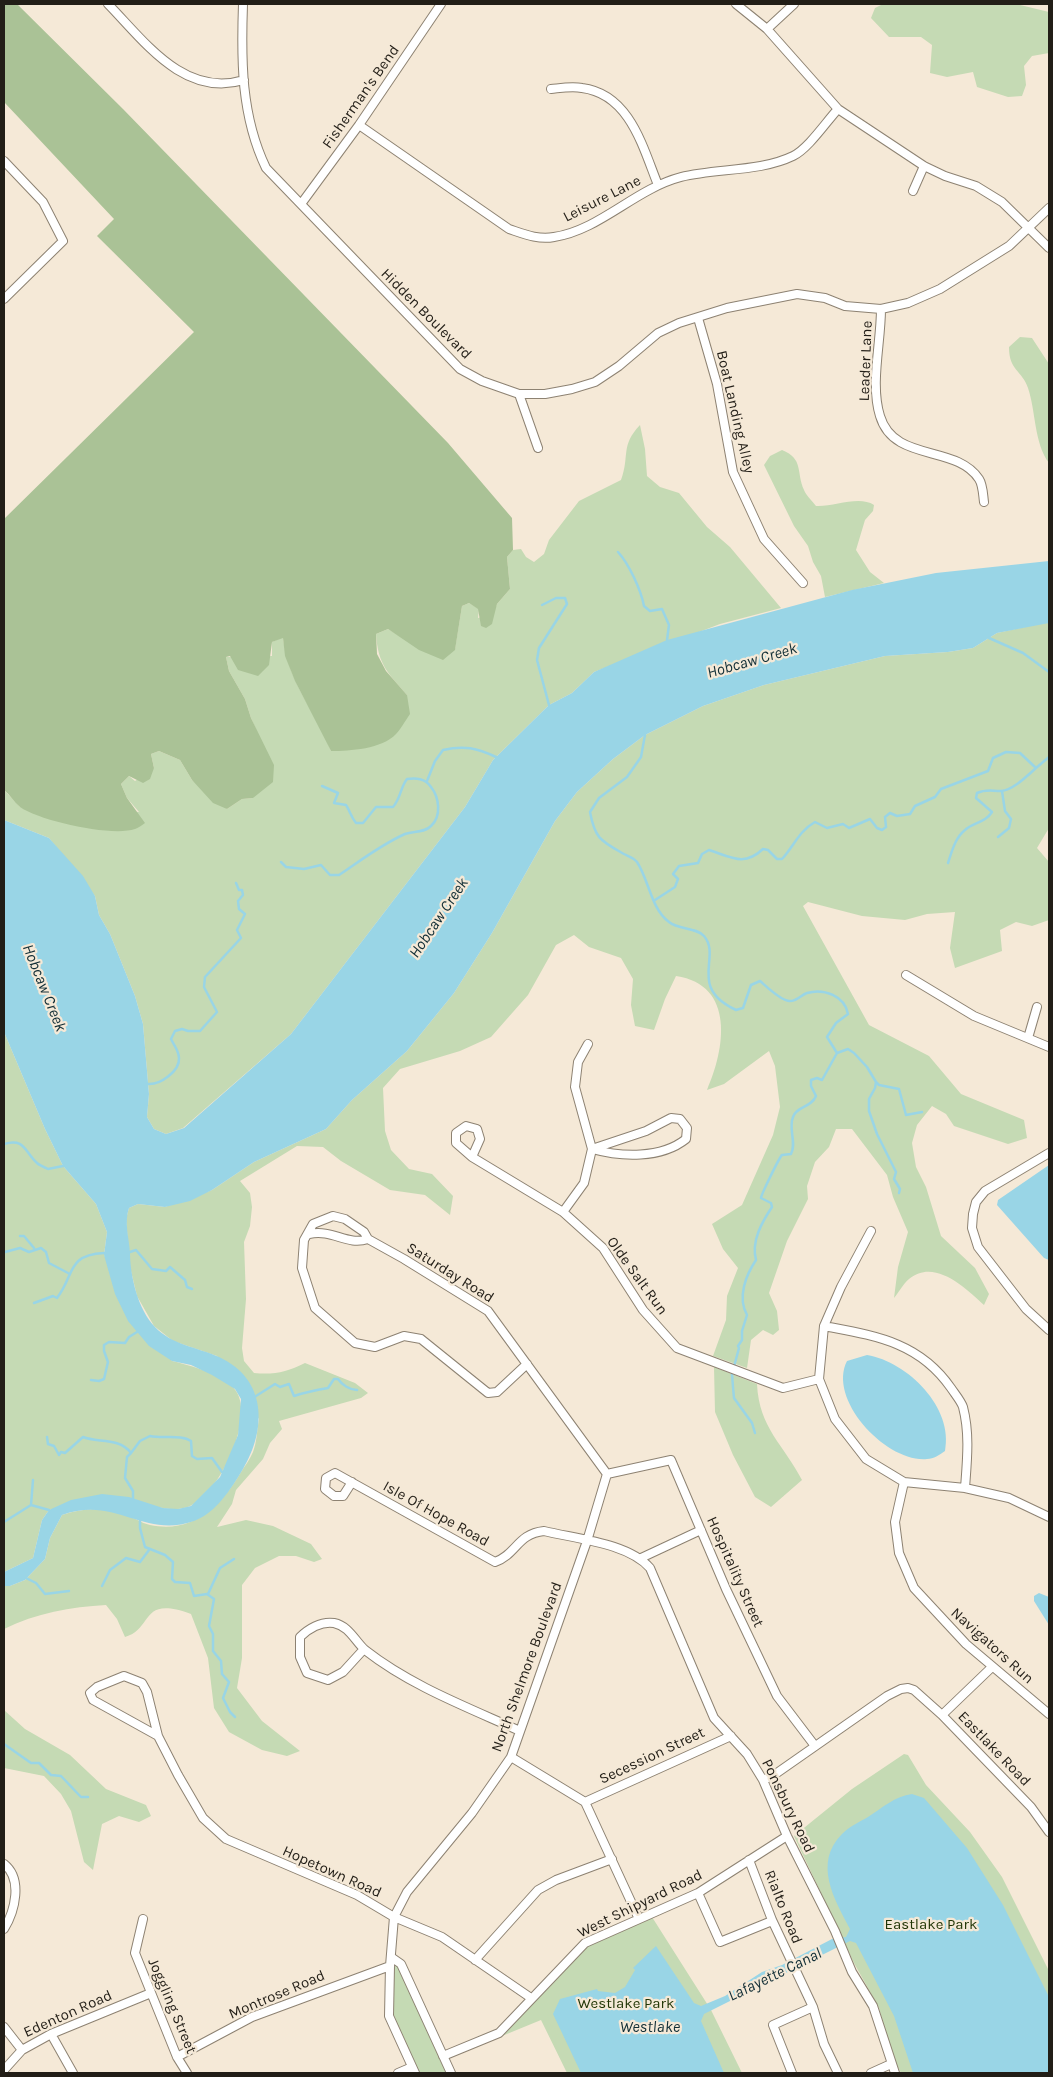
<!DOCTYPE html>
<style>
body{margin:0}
#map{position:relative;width:1053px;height:2077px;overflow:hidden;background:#f5e9d7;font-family:Karla,sans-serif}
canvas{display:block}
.frame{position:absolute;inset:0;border:5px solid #221e17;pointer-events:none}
</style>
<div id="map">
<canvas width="1053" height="2077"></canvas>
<div class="frame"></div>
</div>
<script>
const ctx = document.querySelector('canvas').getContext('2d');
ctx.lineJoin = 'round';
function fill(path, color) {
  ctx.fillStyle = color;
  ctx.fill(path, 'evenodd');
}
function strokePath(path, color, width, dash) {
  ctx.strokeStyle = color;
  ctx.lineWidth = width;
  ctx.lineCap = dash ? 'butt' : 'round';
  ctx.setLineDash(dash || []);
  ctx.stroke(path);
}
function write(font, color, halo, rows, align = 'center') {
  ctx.font = font + ' Karla,sans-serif';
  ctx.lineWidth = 4.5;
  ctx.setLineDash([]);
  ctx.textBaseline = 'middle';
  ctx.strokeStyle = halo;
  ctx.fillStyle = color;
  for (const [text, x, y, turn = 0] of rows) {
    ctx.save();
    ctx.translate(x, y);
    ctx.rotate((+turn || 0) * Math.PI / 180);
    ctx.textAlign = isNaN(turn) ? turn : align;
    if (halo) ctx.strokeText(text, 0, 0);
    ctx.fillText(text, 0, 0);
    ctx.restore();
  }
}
const green = new Path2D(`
 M883 4H1016L1049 12V53L1032 56 1024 66 1026 85 1022 96 1008 97 977 87 973 72 947 77 930 73 932 45 921 37H889L871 18 875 8Z
 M1020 337 1032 338 1049 364V463C1034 443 1036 412 1028 388 1022 370 1009 371 1009 347Z
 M640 425 645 449 647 476 660 487 679 493 707 527 730 547 781 608 720 624 594 672 572 693 549 705 493 760 465 807 291 1034 183 1128 166 1134 154 1129 147 1117 149 1094 143 1024 135 996 110 934 99 915 95 896 49 838 4 820V790L20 807 139 812 127 798 121 784 129 776 135 781 154 768 151 754 159 751 180 760 192 780 227 809 242 799 253 798 261 741 251 718 245 699 229 671 226 657 272 656V642L283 637C287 680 316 712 331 751L407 695C388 673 378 665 376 634L388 629 403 638 455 649 462 606 469 603 479 609 478 618 493 614 497 604 510 589 507 557 513 550 521 549 526 557 534 562 544 554 549 540 579 501 621 480C630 456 620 446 640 425Z
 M782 450C804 459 796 472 804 490 806 495 812 501 816 506 834 507 859 495 874 505L873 511 865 520 856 550 870 572 884 583 825 597 821 576 813 562 808 546 794 526 764 465 770 456Z
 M1043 623H1049V828L1037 848 1049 862V920L1032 926 1016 922 1000 930 1002 951 955 968 950 948 955 912 927 914 905 920 862 916 808 902 803 906 869 1025 929 1056 961 1094 1024 1120 1027 1138 1008 1144 954 1126 946 1114 932 1106 917 1125 912 1143 916 1167 926 1187 941 1236 975 1268 989 1294 984 1305C965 1288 935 1258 909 1279 903 1284 899 1292 894 1298L898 1267 908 1232 893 1197 887 1175 852 1129H836L829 1147 815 1162 807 1186 808 1199 787 1241 769 1293 777 1311 779 1330 773 1335 763 1330 751 1340 747 1368 713 1356 726 1320 727 1296 738 1268 723 1249 712 1224 742 1205 773 1135 780 1107 775 1066 769 1051 724 1084 707 1090C725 1050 736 985 676 976L665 999 654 1030 635 1026 631 1005 633 979 621 958 589 947 574 935 556 945 528 995 491 1037 460 1051 400 1069 383 1088 385 1131 391 1150 409 1169 432 1174 453 1196 450 1215 425 1195 390 1190 341 1161 323 1147 297 1146 240 1181 250 1193 252 1207 250 1226 244 1242 246 1299 242 1348 244 1361 254 1373C274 1375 287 1372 305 1363L355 1383 368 1393 361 1398 279 1421 282 1429 270 1443 263 1459 236 1490 232 1504 217 1527 246 1520 273 1526 311 1544 322 1559 314 1562 296 1556H279L255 1568 242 1585V1658L237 1688 262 1721 300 1751 287 1756 262 1750 229 1732 214 1708 208 1658 191 1614C139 1595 154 1629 125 1637L117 1619 106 1605C71 1607 36 1613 4 1629V1586H10L25 1580 45 1559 50 1538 62 1515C83 1508 105 1507 125 1515 134 1517 141 1523 150 1525 193 1534 221 1506 241 1472 245 1466 250 1459 253 1452 257 1442 257 1429 259 1419L217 1356 173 1341 154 1326 137 1296 130 1267 126 1219 129 1208 138 1204 165 1207 212 1190 254 1162 326 1129 352 1100 407 1051 454 993 492 933 555 821 577 792 613 759 645 735 703 706 764 685 885 656 948 652 973 648 997 633Z
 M4 1032 45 1129 63 1166 96 1204 107 1232 104 1255 172 1361C189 1365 226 1375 236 1391 255 1419 219 1494 190 1506 177 1512 159 1508 145 1504 140 1502 133 1498 128 1498 107 1497 71 1506 49 1510L42 1520 33 1558 4 1572Z
 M714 1367 757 1384C759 1428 784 1445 802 1480L771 1507 755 1497 733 1455 715 1412Z
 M4 1710 25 1729 70 1755 106 1789 146 1805 151 1816 139 1822 119 1816 102 1824 93 1870 84 1862 71 1811 61 1794 44 1776 4 1768Z
 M904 1754 908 1755 926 1785 970 1832 1002 1877 1049 1971V2073H901L891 2054 879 2008 854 1963 794 1836 852 1789Z
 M652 1917 711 2010 742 2073H567L541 2020 502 2036 584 1948Z
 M394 1963 399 1968 446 2073H418L392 2016Z`);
const forest = new Path2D(`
 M4 4H17L123 109 448 443 512 518 513 550 507 557 510 589 497 604 492 624 486 628 481 626 478 609 469 603 462 606 455 650 443 660 419 650 388 629 376 634 377 654 386 671 407 695 410 714C405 721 401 729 396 734 382 749 350 751 331 751L295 681 285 656 283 638 272 642 269 665 258 676 238 670 230 656 226 657 229 671 245 699 251 718 274 765 273 782 253 798 242 799 227 809 213 803 192 780 180 760 159 751 151 754 154 768 150 779 143 783 129 776 121 784 127 798 145 823C142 825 138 828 135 829 112 837 40 821 20 807 14 802 10 795 4 790V519L194 332 97 236 114 219 4 102Z`);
const water = new Path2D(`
 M1049 561V623L997 633 973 648 948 652 885 656 764 685 703 706 645 735 613 759 577 792 555 821 492 933 454 993 407 1051 352 1100 326 1129 254 1162 212 1190 190 1201 165 1207 138 1204 129 1208C124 1223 129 1237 130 1253 130 1275 138 1310 155 1327 172 1345 197 1347 219 1357 267 1379 267 1429 243 1469 231 1489 216 1513 194 1521 143 1539 116 1495 62 1515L50 1538 45 1559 25 1580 10 1586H4V1572L33 1558 42 1520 49 1510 71 1500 102 1494 129 1497 163 1508 178 1509 191 1506 220 1477 238 1435 241 1399 235 1389 212 1375 191 1365 172 1361 149 1346 128 1321 115 1294 104 1255 107 1232 96 1204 63 1166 45 1129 4 1032V820L49 838 83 876 95 896 99 915 110 934 135 996 143 1024 149 1094 147 1117 154 1129 166 1134 184 1128 291 1034 465 807 493 760 549 705 572 693 594 672 667 640 852 590 936 573Z
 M1049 1165V1260L1044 1258 997 1205 998 1200Z
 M867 1355C908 1362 954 1408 945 1451 939 1455 934 1459 927 1459 887 1463 827 1400 847 1361Z
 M1039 1593 1049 1597V1625L1034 1601V1596Z
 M912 1794 924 1798 967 1848 1003 1905 1049 1997V2073H913L894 2016 856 1943 850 1941 704 2014 701 2021 724 2073H581L553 2014 560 1999 597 1989 598 1991 615 1993 625 1987 635 1970 633 1968 656 1946 694 2003 701 2006 725 1996 762 1972 782 1965 832 1939 846 1937 850 1929C834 1899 813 1863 842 1834 849 1827 859 1822 868 1817 882 1808 895 1796 912 1794Z`);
const stream = new Path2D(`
 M618 552C629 564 641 590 644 606L650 611 662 609 669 625 667 640
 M542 605 556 598H565L567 604 539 648 537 660 549 705
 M989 638 1023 653 1049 672
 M645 735 641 757 627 777 599 798 590 812C595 839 601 841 624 854 628 856 634 858 637 862 649 880 651 909 669 922 679 930 696 927 704 936 722 957 687 987 736 1010L743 1008 751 985 760 981C767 987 780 1000 789 1001 796 1002 801 995 807 993 824 988 845 996 848 1014L836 1023 827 1037 837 1053 822 1080 817 1078 811 1080V1086L816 1096C811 1108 797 1106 793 1117 788 1129 797 1143 791 1154L782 1155C779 1158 761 1195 761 1198L771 1203 772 1207C762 1222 751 1241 756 1260 746 1275 737 1297 747 1315L742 1331V1340L738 1346 739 1348 732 1374 733 1387 734 1398 752 1423 755 1433
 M427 781 435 761 443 750C464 745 477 748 496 757
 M998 837 1009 828 1011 819 1005 811 1002 791
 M281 862 286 867 304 869 321 865 330 875H339C360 861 382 844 405 834 414 831 424 833 431 826 442 816 439 797 431 787 425 778 416 778 407 779 400 788 401 798 393 807H376L363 823H356C351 817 350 811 346 805L334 803 338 793 322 786
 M948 863C952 851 955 838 965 830 974 822 985 823 992 812L976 798 977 793C986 789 991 791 1001 791 1013 790 1027 776 1036 768
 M655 900 675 887 678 879 673 874 679 866 698 863 702 854 709 850C731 857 744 867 763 849L768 850 777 859H782C794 846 799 831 815 822L827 828 843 824 849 828 870 819 877 828 882 830 886 827 885 817 890 813 897 816 910 814 915 806 935 797 941 789 988 771 993 758 1006 752 1020 753 1036 768 1049 757
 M837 1053 848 1049 854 1053 867 1067 876 1082 875 1088 869 1099V1111L877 1134 896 1172 894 1179 900 1189 899 1193
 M876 1082 879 1085 899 1089 906 1115 922 1112
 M148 1084C160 1085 180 1071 179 1058 179 1051 174 1045 171 1039L175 1031 182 1029 188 1031H200L217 1012 204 987 205 977 241 938 237 930 245 914 239 909 238 901 243 895 242 890H239L236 883
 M4 1144C25 1138 24 1151 37 1163 39 1165 44 1167 48 1169L63 1166
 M20 1236H24L34 1248
 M5 1252 20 1248 29 1252 41 1248 46 1252 49 1263 68 1273
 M130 1252 136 1250 152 1269 166 1271 170 1267 185 1280 187 1287 192 1289
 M34 1303 53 1296 57 1298C75 1275 66 1255 104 1253
 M91 1380 99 1381 104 1379 108 1362 104 1351V1345L109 1342 125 1343 129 1337 137 1332
 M256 1396 275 1384 280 1387 289 1384 294 1396C306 1392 316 1390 328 1388L334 1379H338C342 1385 350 1390 357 1390
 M47 1437 48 1444 54 1446 59 1455 61 1452 65 1453 83 1437C97 1443 119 1437 131 1453L127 1457 125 1478 133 1491V1499
 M131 1453 140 1441 150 1436C163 1439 181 1434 191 1441L192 1456 197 1459 212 1458 222 1472
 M31 1505 33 1480
 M140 1521V1528L145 1547 165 1555 173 1562 172 1579 175 1582 190 1583 194 1596 207 1594 214 1599 209 1626 213 1634V1651L221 1661 222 1674 229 1682 223 1698 230 1712 235 1717
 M4 1522 31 1505 49 1510
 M26 1578 36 1583 45 1594 69 1591
 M102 1586 110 1570 126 1558 140 1562 149 1550
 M208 1594 220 1568 234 1559
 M4 1744 31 1763H39L51 1775 61 1776 81 1797H88`);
const street = new Path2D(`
 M108 4C145 42 184 98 244 80
 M243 4C241 60 241 116 266 168L460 369 482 381 519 394H545L572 389 595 382 619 366 658 333 679 323 727 308 797 294 825 298 845 306 881 309 908 303 940 289 1009 246 1049 208
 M736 4 767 29 838 109 924 166 945 176 976 186 1002 202 1049 248
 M767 29 794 4
 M551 89C561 88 572 86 582 88 630 94 643 148 658 185
 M359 125 509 229C524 234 538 240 554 237 600 230 635 189 681 177 717 168 760 172 793 156 808 149 826 122 838 109
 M4 161 43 202 63 241 4 299
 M913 191 924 166
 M301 204 359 125 441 4
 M881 309C881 343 870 384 880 416 894 463 956 444 979 479 983 485 983 495 984 502
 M698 318 717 384 733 472 764 539 803 583
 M519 394 538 448
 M906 975 974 1016 1049 1047
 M1028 1038 1037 1007
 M671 1118 680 1119 687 1128 686 1139C661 1159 621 1157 592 1149L646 1131Z
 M1049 1153 985 1191 976 1202 973 1214 972 1228 978 1247 1026 1309 1049 1330
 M472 1157 480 1139 477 1129 466 1126 456 1133V1143L472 1157 563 1212 603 1248 643 1310 677 1348 783 1388 819 1379
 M563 1212 584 1183 592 1149 575 1087 578 1062 588 1044
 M871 1231 841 1287 824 1326 819 1379 835 1419 866 1459 904 1482 965 1488 1009 1498 1049 1517
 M309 1234C334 1229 346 1246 368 1239
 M824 1326C876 1336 919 1342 951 1388 955 1394 961 1401 963 1407 970 1434 967 1461 965 1488
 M527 1364 497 1392 488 1393 421 1339 404 1336 375 1347 355 1343 315 1308 302 1268 304 1240 313 1224 333 1216 345 1219 364 1232 368 1239 404 1259 488 1311 607 1474
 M607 1474 671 1460 726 1589 777 1696 815 1746
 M352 1482 343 1496H334L325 1489 326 1478 335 1473 495 1562C517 1554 517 1534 544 1531 577 1539 628 1543 650 1568L714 1718 747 1754 763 1780 787 1836 835 1931 852 1972 873 2006 895 2073
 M904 1482 895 1522 899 1553 914 1588 966 1644 1049 1714
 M641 1558 701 1530
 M364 1649 343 1672 328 1680 307 1673 300 1657V1637C308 1629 321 1621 334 1623 349 1626 355 1641 365 1650 411 1686 467 1707 520 1731
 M942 1715 992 1667
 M158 1736 93 1700 90 1693 97 1687 124 1676 142 1683 147 1692 158 1736 178 1775 203 1818 226 1839 357 1895 394 1917 442 1937 531 1998
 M511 1757 585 1802 639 1919
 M763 1780 774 1775 887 1696 901 1689 908 1688 914 1690 942 1715 1031 1807 1049 1832
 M585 1802 731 1736
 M749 1860 772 1920 813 2007 824 2044 838 2073
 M4 1864C23 1879 15 1911 4 1929
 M698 1893 720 1942 772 1921
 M143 1919 135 1953 177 2057 187 2073
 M391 1957 401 1964 451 2073
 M475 1960 538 1890 556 1880 612 1859
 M4 2027 22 2050
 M51 2034 73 2073
 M443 2056 499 2033 585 1943 698 1893 787 1836
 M177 2057 252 2017 390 1966
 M4 2070 22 2050 51 2034 151 1993
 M398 2073 412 2067
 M415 2073 389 2016 390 1966 394 1917 407 1892 472 1813 511 1757 587 1541 607 1474
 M792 2073 773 2025 813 2007
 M871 2073 891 2064`);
const streetNames = [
 ["Fisherman's Bend",361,97,-55],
 ["Leisure Lane",602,199,-27],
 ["Hidden Boulevard",426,314,45],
 ["Leader Lane",866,361,-88],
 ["Boat Landing Alley",735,412,77],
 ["Saturday Road",450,1273,32],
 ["Olde Salt Run",637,1276,54],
 ["Isle Of Hope Road",436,1514,29],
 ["Hospitality Street",735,1572,66],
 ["Navigators Run",992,1646,42],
 ["North Shelmore Boulevard",527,1667,-70],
 ["Eastlake Road",994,1749,46],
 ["Secession Street",652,1756,-25],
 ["Ponsbury Road",788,1806,64],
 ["Hopetown Road",332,1872,24],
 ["West Shipyard Road",640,1904,-26],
 ["Rialto Road",783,1907,68],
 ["Montrose Road",277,1995,-23],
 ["Joggling Street",172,2006,67],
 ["Edenton Road",68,2014,-24]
];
const parkNames = [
 ["Eastlake Park",931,1925],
 ["Westlake Park",626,2004]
];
const waterNames = [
 ["Hobcaw Creek",752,661,-16],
 ["Hobcaw Creek",439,918,-56],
 ["Hobcaw Creek",44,988,68],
 ["Lafayette Canal",775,1975,-26],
 ["Westlake",650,2027]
];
fill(green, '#c5dab4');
fill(forest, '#aac296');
fill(water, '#99d5e6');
strokePath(stream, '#99d5e6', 2.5);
strokePath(street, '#8d8272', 10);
strokePath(street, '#fff', 8);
write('15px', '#221e17', '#f5e9d7', streetNames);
write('15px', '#1f3404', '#f5e9d7', parkNames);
write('italic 16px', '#112e36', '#f5e9d7', waterNames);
</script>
